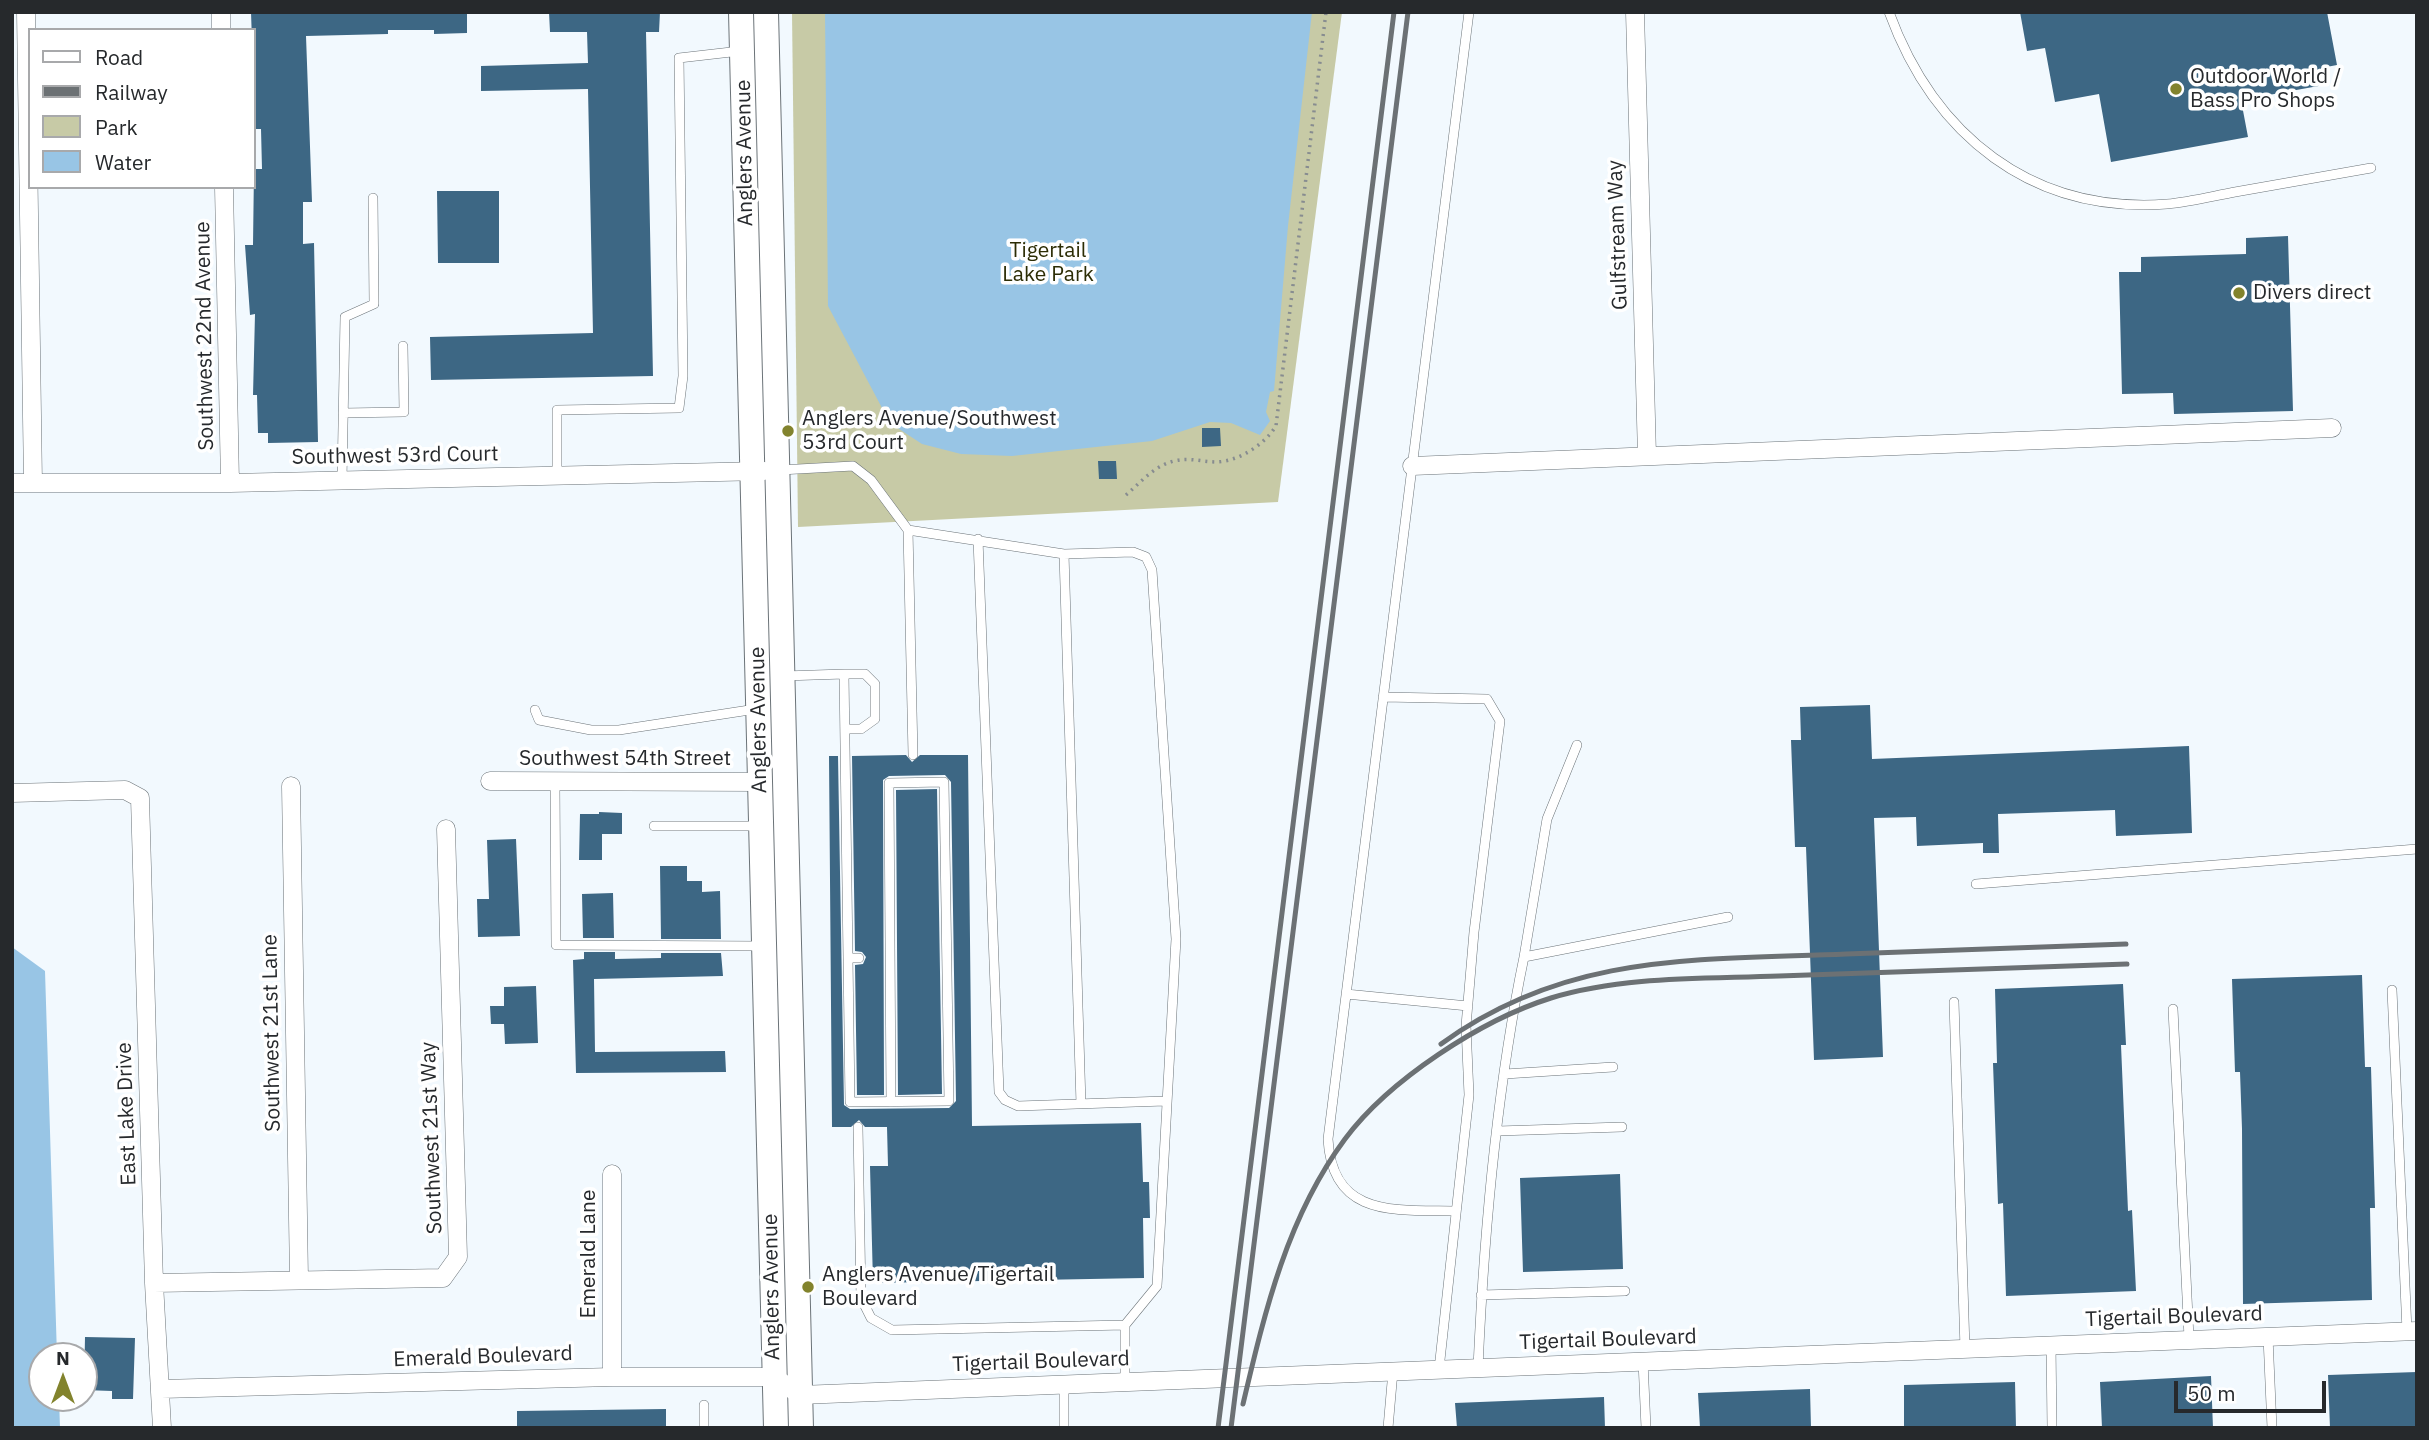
<!DOCTYPE html>
<style>
body{margin:0}
#map{position:relative;width:2429px;height:1440px;overflow:hidden;background:#f2f9fe;font-family:"IBM Plex Sans",sans-serif}
canvas{display:block}
.frame{position:absolute;inset:0;border:14px solid #26292c;pointer-events:none}
.legend{position:absolute;left:28px;top:28px;width:228px;height:161px;box-sizing:border-box;background:#fff;border:2px solid #a8a9ab;margin:0;padding:9px 12px;list-style:none;font-size:21px;color:#26292c}
.legend li{display:flex;align-items:center;gap:14px;height:35px}
.legend b{width:35px;border:2px solid #a8a9ab}
.north{position:absolute;left:28px;top:1342px;width:70px;height:70px;box-sizing:border-box;background:#fff;border:2px solid #a8a9ab;border-radius:50%;rotate:0deg;font-size:19px;font-weight:700;line-height:28px;text-align:center;color:#26292c}
.north::after{content:'';display:block;margin:auto;width:24px;height:32px;background:#82832d;clip-path:polygon(50% 0,100% 100%,50% 72%,0 100%)}
.scale{position:absolute;left:2174px;top:1381px;width:152px;height:32px;box-sizing:border-box;border:4px solid #26292c;border-top:0;padding-left:9px;font-size:21px;line-height:24px;white-space:nowrap;color:#26292c;-webkit-text-stroke:5px #fff;paint-order:stroke}
</style>
<div id="map">
<canvas width="2429" height="1440"></canvas>
<div class="frame"></div>
<ul class="legend">
<li><b style="height:9px;background:#fff"></b>Road</li>
<li><b style="height:9px;background:#6c7174"></b>Railway</li>
<li><b style="height:19px;background:#c7caa6"></b>Park</li>
<li><b style="height:19px;background:#98c5e5"></b>Water</li>
</ul>
<div class="north">N</div>
<div class="scale">50 m</div>
</div>
<script>
const ctx = document.querySelector('canvas').getContext('2d');
ctx.lineJoin = 'round';
function fill(path, color) {
  ctx.fillStyle = color;
  ctx.fill(path, 'evenodd');
}
function strokePath(path, color, width, dash) {
  ctx.strokeStyle = color;
  ctx.lineWidth = width;
  ctx.lineCap = dash ? 'butt' : 'round';
  ctx.setLineDash(dash || []);
  ctx.stroke(path);
}
function write(font, color, halo, rows, align = 'center') {
  ctx.font = font + ' "IBM Plex Sans",sans-serif';
  ctx.lineWidth = 7;
  ctx.setLineDash([]);
  ctx.textBaseline = 'middle';
  ctx.strokeStyle = halo;
  ctx.fillStyle = color;
  for (const [text, x, y, turn = 0] of rows) {
    ctx.save();
    ctx.translate(x, y);
    ctx.rotate((+turn || 0) * Math.PI / 180);
    ctx.textAlign = isNaN(turn) ? turn : align;
    if (halo) ctx.strokeText(text, 0, 0);
    ctx.fillText(text, 0, 0);
    ctx.restore();
  }
}
const green = new Path2D(`
 M792 12H1342L1278 502 798 527Z`);
const water = new Path2D(`
 M825 12H1312L1288 226 1274 391 1270 392 1266 412 1270 421 1260 435 1231 423 1210 422 1152 441 1012 456 961 454 922 444 890 423 828 306Z
 M12 947 45 971 57 1356H42V1398H59L60 1428H12Z`);
const building = new Path2D(`
 M251 12H467V33L434 34V30H388V34L306 36 312 202H303V244L314 243 318 442 268 443V433H258L257 395H253L255 314 250 315 245 245H253L254 169H262L261 129H255Z
 M549 12H660L659 32H646L653 376 431 380 430 337 593 333 588 89 481 91V66L588 63 587 32H550Z
 M2020 12H2327L2337 65 2321 68 2324 85 2241 100 2248 137 2111 162 2099 94 2055 102 2045 48 2027 51Z
 M437 191H499V263H438Z
 M2288 236 2293 411 2174 414 2173 393 2122 394 2119 272H2141V257L2246 254V238Z
 M1202 428H1220L1221 446 1202 447Z
 M1098 461H1116L1117 479H1099Z
 M1870 705 1872 759 2189 746 2192 833 2116 836 2115 810 1998 814 1999 853H1983V843L1917 846 1916 817 1874 818 1883 1057 1814 1060 1806 847H1795L1791 740H1801L1800 707Z
 M906 755 912 762 920 755H968L972 1126 1141 1123 1143 1182H1149L1150 1218H1143L1144 1278 873 1283 870 1166H888L887 1127H865L859 1120 851 1127H832L829 756H838L844 1105 850 1109 949 1108 956 1101 951 782 945 775 889 776 883 780 884 1095H857L855 965 863 964 866 957 862 952 855 951 852 756Z
 M937 789 942 1094 898 1095 896 790Z
 M599 812 622 813V834H602V860H579L580 814H599Z
 M516 839 520 936 478 937 477 899H489L487 840Z
 M660 866H687V881H702V892L720 891 721 939H661Z
 M613 893 614 938H583L582 894Z
 M584 952H615V959L661 958V953H721L723 976 594 979 595 1052 725 1051 726 1072 576 1073 573 960 584 959Z
 M2362 975 2365 1067H2371L2375 1208H2370L2372 1300 2243 1304 2242 1129 2240 1072H2235L2232 979Z
 M2123 984 2126 1045H2121L2128 1211 2132 1210 2136 1291 2006 1296 2003 1203 1998 1204 1993 1063H1997L1995 989Z
 M536 986 538 1043 505 1044 504 1024H491L490 1006H504V987Z
 M1620 1174 1623 1269 1523 1272 1520 1178Z
 M85 1337 135 1338 133 1399H112V1391L84 1390Z
 M2417 1372V1428H2330L2328 1375Z
 M2211 1376 2213 1428H2102L2100 1382Z
 M2015 1382 2016 1428H1904V1385Z
 M1810 1389 1811 1428H1700L1698 1393Z
 M1604 1397 1605 1428H1457L1455 1403Z
 M666 1409V1428H517V1411Z`);
const path = new Path2D(`
 M1126 495C1141 482 1154 466 1174 461 1189 457 1202 462 1217 462 1239 461 1264 445 1276 426L1326 12`);
const lane = new Path2D(`
 M1889 12C1934 135 2031 214 2167 204 2190 202 2213 196 2235 192 2280 184 2326 176 2371 168
 M343 413 404 412 403 346
 M780 470 853 466 871 480 908 530 1064 554 1133 552 1146 557 1152 570 1176 939 1157 1286 1125 1325V1381
 M557 475V410L679 408 683 376 679 58 740 51
 M342 480 345 317 374 304 373 198
 M908 530 913 755
 M978 539 999 1092 1005 1100 1018 1106 1165 1101
 M1064 554 1081 1104
 M844 674H865L875 684V719L861 729H845
 M784 676 844 674 848 958H859
 M1383 697 1487 699 1500 721 1474 932 1466 1026 1469 1095 1439 1369
 M535 710 539 720 591 730H619L756 709
 M555 783 556 945 762 946
 M654 826H760
 M1976 884 2417 849
 M1524 957 1547 819 1577 745
 M848 958 850 1102 949 1101 944 782 889 783 891 1102
 M2392 990 2407 1331
 M1346 994 1468 1006
 M1954 1002 1965 1349
 M2173 1009 2189 1338
 M1505 1074 1613 1067
 M858 1127 861 1298 871 1318 892 1330 1125 1325
 M1498 1131 1622 1127
 M1454 1211C1394 1210 1332 1217 1328 1139L1469 12
 M1481 1295 1625 1291
 M2268 1337 2272 1428
 M2051 1344 2052 1428
 M1643 1361 1646 1428
 M1478 1368C1484 1231 1496 1092 1524 957L1728 917
 M1064 1384V1428
 M704 1405V1428
 M1388 1428 1393 1371`);
const street = new Path2D(`
 M26 12 33 483
 M221 12V30
 M1635 12 1647 456
 M224 187 230 483
 M1412 466 2332 428
 M12 483H230L764 471
 M490 781 760 782
 M291 786 299 1279
 M12 793 125 790 140 798 154 1283 162 1428
 M612 1174V1377
 M154 1283 443 1278 458 1257 446 829
 M161 1389 612 1377H774L800 1395 2417 1331`);
const secondary = new Path2D(`
 M741 12 776 1428
 M766 12 801 1428`);
const rail = new Path2D(`
 M1441 1044C1567 952 1698 960 1846 954 1939 951 2033 947 2126 944
 M1243 1404C1265 1311 1287 1217 1345 1139 1389 1080 1481 1020 1551 998 1624 976 1703 979 1779 976 1895 972 2011 968 2127 964
 M1218 1428 1394 12
 M1231 1428 1408 12`);
const markers = [
 [2176,89,7,"#82832d"],
 [2239,293,7,"#82832d"],
 [788,431,7,"#82832d"],
 [808,1287,7,"#82832d"]
];
const poiNames = [
 ["Outdoor World /",2190,77],
 ["Bass Pro Shops",2190,101],
 ["Divers direct",2253,293],
 ["Anglers Avenue/Southwest",802,419],
 ["53rd Court",802,443],
 ["Anglers Avenue/Tigertail",822,1275],
 ["Boulevard",822,1299]
];
const streetNames = [
 ["Anglers Avenue",745,153,-91],
 ["Gulfstream Way",1618,235,-92],
 ["Southwest 22nd Avenue",205,336,-91],
 ["Southwest 53rd Court",395,456,-1],
 ["Anglers Avenue",759,720,-91],
 ["Southwest 54th Street",625,759],
 ["Southwest 21st Lane",272,1033,-91],
 ["East Lake Drive",127,1114,-92],
 ["Southwest 21st Way",432,1138,-92],
 ["Emerald Lane",589,1254,-90],
 ["Anglers Avenue",772,1287,-91],
 ["Tigertail Boulevard",2174,1317,-2],
 ["Tigertail Boulevard",1608,1340,-2],
 ["Emerald Boulevard",483,1357,-2],
 ["Tigertail Boulevard",1041,1362,-2]
];
const parkNames = [
 ["Tigertail",1048,251],
 ["Lake Park",1048,275]
];
fill(green, '#c7caa6');
fill(water, '#98c5e5');
fill(building, '#3d6784');
strokePath(lane, '#6b7378', 10);
strokePath(street, '#6b7378', 19);
strokePath(secondary, '#6b7378', 26);
strokePath(path, '#878c90', 3.5, [2, 5]);
strokePath(lane, '#fff', 9);
strokePath(street, '#fff', 18);
strokePath(secondary, '#fff', 24);
strokePath(rail, '#6c7174', 5);
for (const [x, y, r, color] of markers) {
  const dot = new Path2D();
  dot.arc(x, y, r, 0, 2 * Math.PI);
  ctx.fillStyle = color;
  ctx.fill(dot);
  strokePath(dot, '#fff', 2.5);
}
write('21px', '#26292c', '#fff', poiNames, 'left');
write('21px', '#26292c', '#fff', streetNames);
write('21px', '#2c2d05', '#fff', parkNames);
</script>
